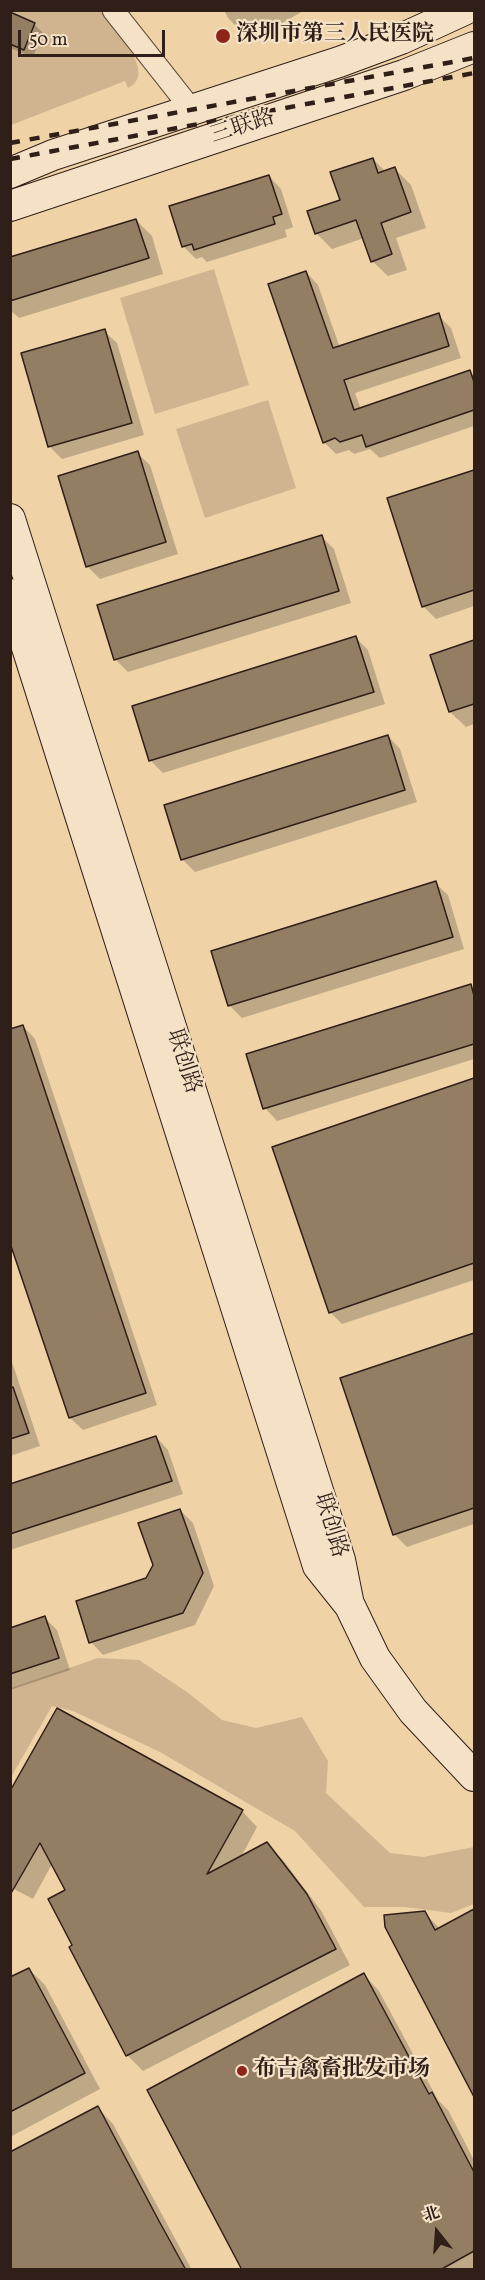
<!DOCTYPE html>
<meta charset="utf-8">
<style>
body{margin:0}
#map{position:relative;width:485px;height:2280px;overflow:hidden;background:#efd3a7;font-family:Vollkorn,"Noto Serif SC",serif}
canvas{display:block}
.frame{position:absolute;inset:0;border:12px solid #301f19;pointer-events:none}
.north{position:absolute;left:407px;top:2202px;width:60px;height:60px;-webkit-text-stroke:4px #f5e2c6;paint-order:stroke;rotate:343deg;font-size:16px;font-weight:700;line-height:24px;text-align:center;color:#301f19}
.north::after{content:'';display:block;margin:auto;width:21px;height:27px;background:#301f19;clip-path:polygon(50% 0,100% 100%,50% 72%,0 100%)}
.scale{position:absolute;left:18px;top:30px;width:147px;height:27px;box-sizing:border-box;border:3px solid #301f19;border-top:0;padding-left:8px;font-size:18px;line-height:21px;white-space:nowrap;color:#301f19;-webkit-text-stroke:4px #f5e2c6;paint-order:stroke}
</style>
<div id="map">
<canvas width="485" height="2280"></canvas>
<div class="frame"></div>
<div class="north">北</div>
<div class="scale">50 m</div>
</div>
<script>
const ctx = document.querySelector('canvas').getContext('2d');
ctx.lineJoin = 'round';
function fill(path, color) {
  ctx.fillStyle = color;
  ctx.fill(path, 'evenodd');
}
function strokePath(path, color, width, dash) {
  ctx.strokeStyle = color;
  ctx.lineWidth = width;
  ctx.lineCap = dash ? 'butt' : 'round';
  ctx.setLineDash(dash || []);
  ctx.stroke(path);
}
function write(font, color, halo, rows, align = 'center') {
  ctx.font = font + ' Vollkorn,"Noto Serif SC",serif';
  ctx.lineWidth = 4.5;
  ctx.setLineDash([]);
  ctx.textBaseline = 'middle';
  ctx.strokeStyle = halo;
  ctx.fillStyle = color;
  for (const [text, x, y, turn = 0] of rows) {
    ctx.save();
    ctx.translate(x, y);
    ctx.rotate((+turn || 0) * Math.PI / 180);
    ctx.textAlign = isNaN(turn) ? turn : align;
    if (halo) ctx.strokeText(text, 0, 0);
    ctx.fillText(text, 0, 0);
    ctx.restore();
  }
}
const green = new Path2D(`
 M11 11H101C113 27 159 74 128 88L125 81 11 125Z
 M214 269 249 385 155 414 120 298Z
 M268 400 296 488 205 518 176 429Z
 M98 1658 139 1660 187 1692 222 1720 256 1728 302 1717 328 1761 326 1793 390 1853 423 1857 474 1847V1904L451 1913 405 1907H364L295 1831 160 1752 73 1711 52 1706 11 1777V1688Z`);
const shadow = new Path2D(`
 M224 10H305L251 41 228 18Z
 M10 14 34 24 43 33 33 57 10 48Z
 M373 159 386 172 395 169 411 185 426 228 396 238 407 270 388 276 372 261 364 238 332 249 316 233Z
 M269 176 281 189 293 227 285 230 287 237 207 262 202 257 196 259 183 246Z
 M136 220 152 236 163 274 19 318 10 310V259Z
 M306 272 318 285 340 348 438 315 451 328 461 358 355 393 361 409 470 372 474 376V426L380 458 370 449 354 454 349 450 336 454 324 442Z
 M104 331 117 343 144 435 62 459 50 447 23 354Z
 M137 453 150 465 178 554 100 579 87 566Z
 M474 471V606L436 619 423 606 388 499Z
 M322 537 334 549 351 603 128 672 116 660 99 606Z
 M356 638 368 650 385 704 163 773 150 760Z
 M474 642V724L466 727 450 712 432 656Z
 M388 736 400 749 417 802 195 872 182 859Z
 M435 883 448 895 464 949 242 1018 230 1006 213 952Z
 M470 986 474 990V1059L277 1121 265 1108Z
 M23 1026 35 1039 157 1405 83 1430 70 1418 10 1238Z
 M474 1080V1280L342 1324 330 1312 274 1148Z
 M474 1335V1524L407 1547 394 1534 342 1379Z
 M10 1356 40 1446 10 1456Z
 M156 1437 168 1450 183 1494 10 1550V1485Z
 M180 1510 193 1523 214 1586 195 1625 103 1655 91 1642 147 1580Z
 M45 1618 57 1630 70 1670 10 1690V1629Z
 M58 1710 242 1811 257 1827 240 1859 267 1844 283 1860 322 1912 350 1965 143 2071 127 2055 74 1945 67 1891 52 1864 33 1899 10 1887Z
 M474 1910V2092L440 2024 425 1913 440 1929Z
 M29 1969 45 1985 100 2089 10 2137V1979Z
 M364 1975 379 1991 438 2100 448 2110 474 2160V2270H244Z
 M98 2108 113 2124 192 2270H10Z`);
const building = new Path2D(`
 M10 12 35 23 24 50 10 44Z
 M373 158 378 173 395 167 411 212 381 223 392 254 371 262 356 220 315 234 307 211 340 200 330 172Z
 M269 175 282 214 273 217 275 224 194 250 192 244 182 247 169 206Z
 M136 219 149 258 10 301V257Z
 M306 271 333 348 439 313 449 346 344 380 354 410 470 370 474 382V410L366 447 362 435 340 442 335 438 323 443 268 284Z
 M105 329 132 423 48 447 21 353Z
 M138 451 166 542 86 567 58 476Z
 M474 470V590L422 607 387 498Z
 M322 535 339 591 114 660 97 605Z
 M356 636 374 692 149 761 132 706Z
 M474 640V704L449 712 430 655Z
 M388 735 405 790 181 860 164 805Z
 M436 881 453 937 228 1006 211 951Z
 M471 984 474 996V1044L263 1109 246 1054Z
 M23 1025 146 1393 69 1418 10 1243V1029Z
 M474 1078V1263L329 1313 272 1147Z
 M474 1333V1508L393 1535 340 1378Z
 M13 1387 29 1433 10 1439V1388Z
 M156 1436 172 1481 10 1534V1484Z
 M180 1509 203 1573 183 1613 89 1643 76 1601 146 1578 153 1565 138 1523Z
 M45 1616 59 1658 10 1674V1628Z
 M57 1708 243 1810 207 1874 267 1842 307 1894 336 1949 126 2056 69 1947 72 1945 48 1899 65 1890 40 1843 10 1895V1791Z
 M474 1909V2097L385 1927 384 1915 425 1911 435 1930Z
 M29 1968 85 2073 10 2112V1977Z
 M364 1973 429 2094 432 2092 474 2172V2251L440 2270H242L147 2090Z
 M98 2106 159 2221 186 2270H10V2152Z`);
const street = new Path2D(`
 M113 10 192 110`);
const secondary = new Path2D(`
 M10 173 53 155 339 62 401 39 464 10
 M10 206 404 75 474 47
 M10 519 340 1560 348 1600
 M10 594 318 1566 350 1606 375 1658 413 1711 474 1776`);
const rail = new Path2D(`
 M10 143 474 58
 M10 159 474 73`);
const markers = [
 [223,36,8,"#8f2418"],
 [242,2071,6,"#8f2418"]
];
const poiNames = [
 ["深圳市第三人民医院",236,36],
 ["布吉禽畜批发市场",254,2071]
];
const streetNames = [
 ["三联路",243,128,-18],
 ["联创路",182,1062,72],
 ["联创路",329,1526,73]
];
fill(green, '#cfb48f');
fill(shadow, '#0003');
fill(building, '#937d63');
strokePath(building, '#301f19', 1.5);
strokePath(street, '#604c3c', 23);
strokePath(secondary, '#301f19', 32);
strokePath(street, '#f5e2c6', 21);
strokePath(secondary, '#f5e2c6', 30);
strokePath(rail, '#301f19', 4.5, [10, 10]);
for (const [x, y, r, color] of markers) {
  const dot = new Path2D();
  dot.arc(x, y, r, 0, 2 * Math.PI);
  ctx.fillStyle = color;
  ctx.fill(dot);
  strokePath(dot, '#f5e2c6', 2);
}
write('bold 22px', '#301f19', '#f5e2c6', poiNames, 'left');
write('22px', '#301f19', '#f5e2c6', streetNames);
</script>
